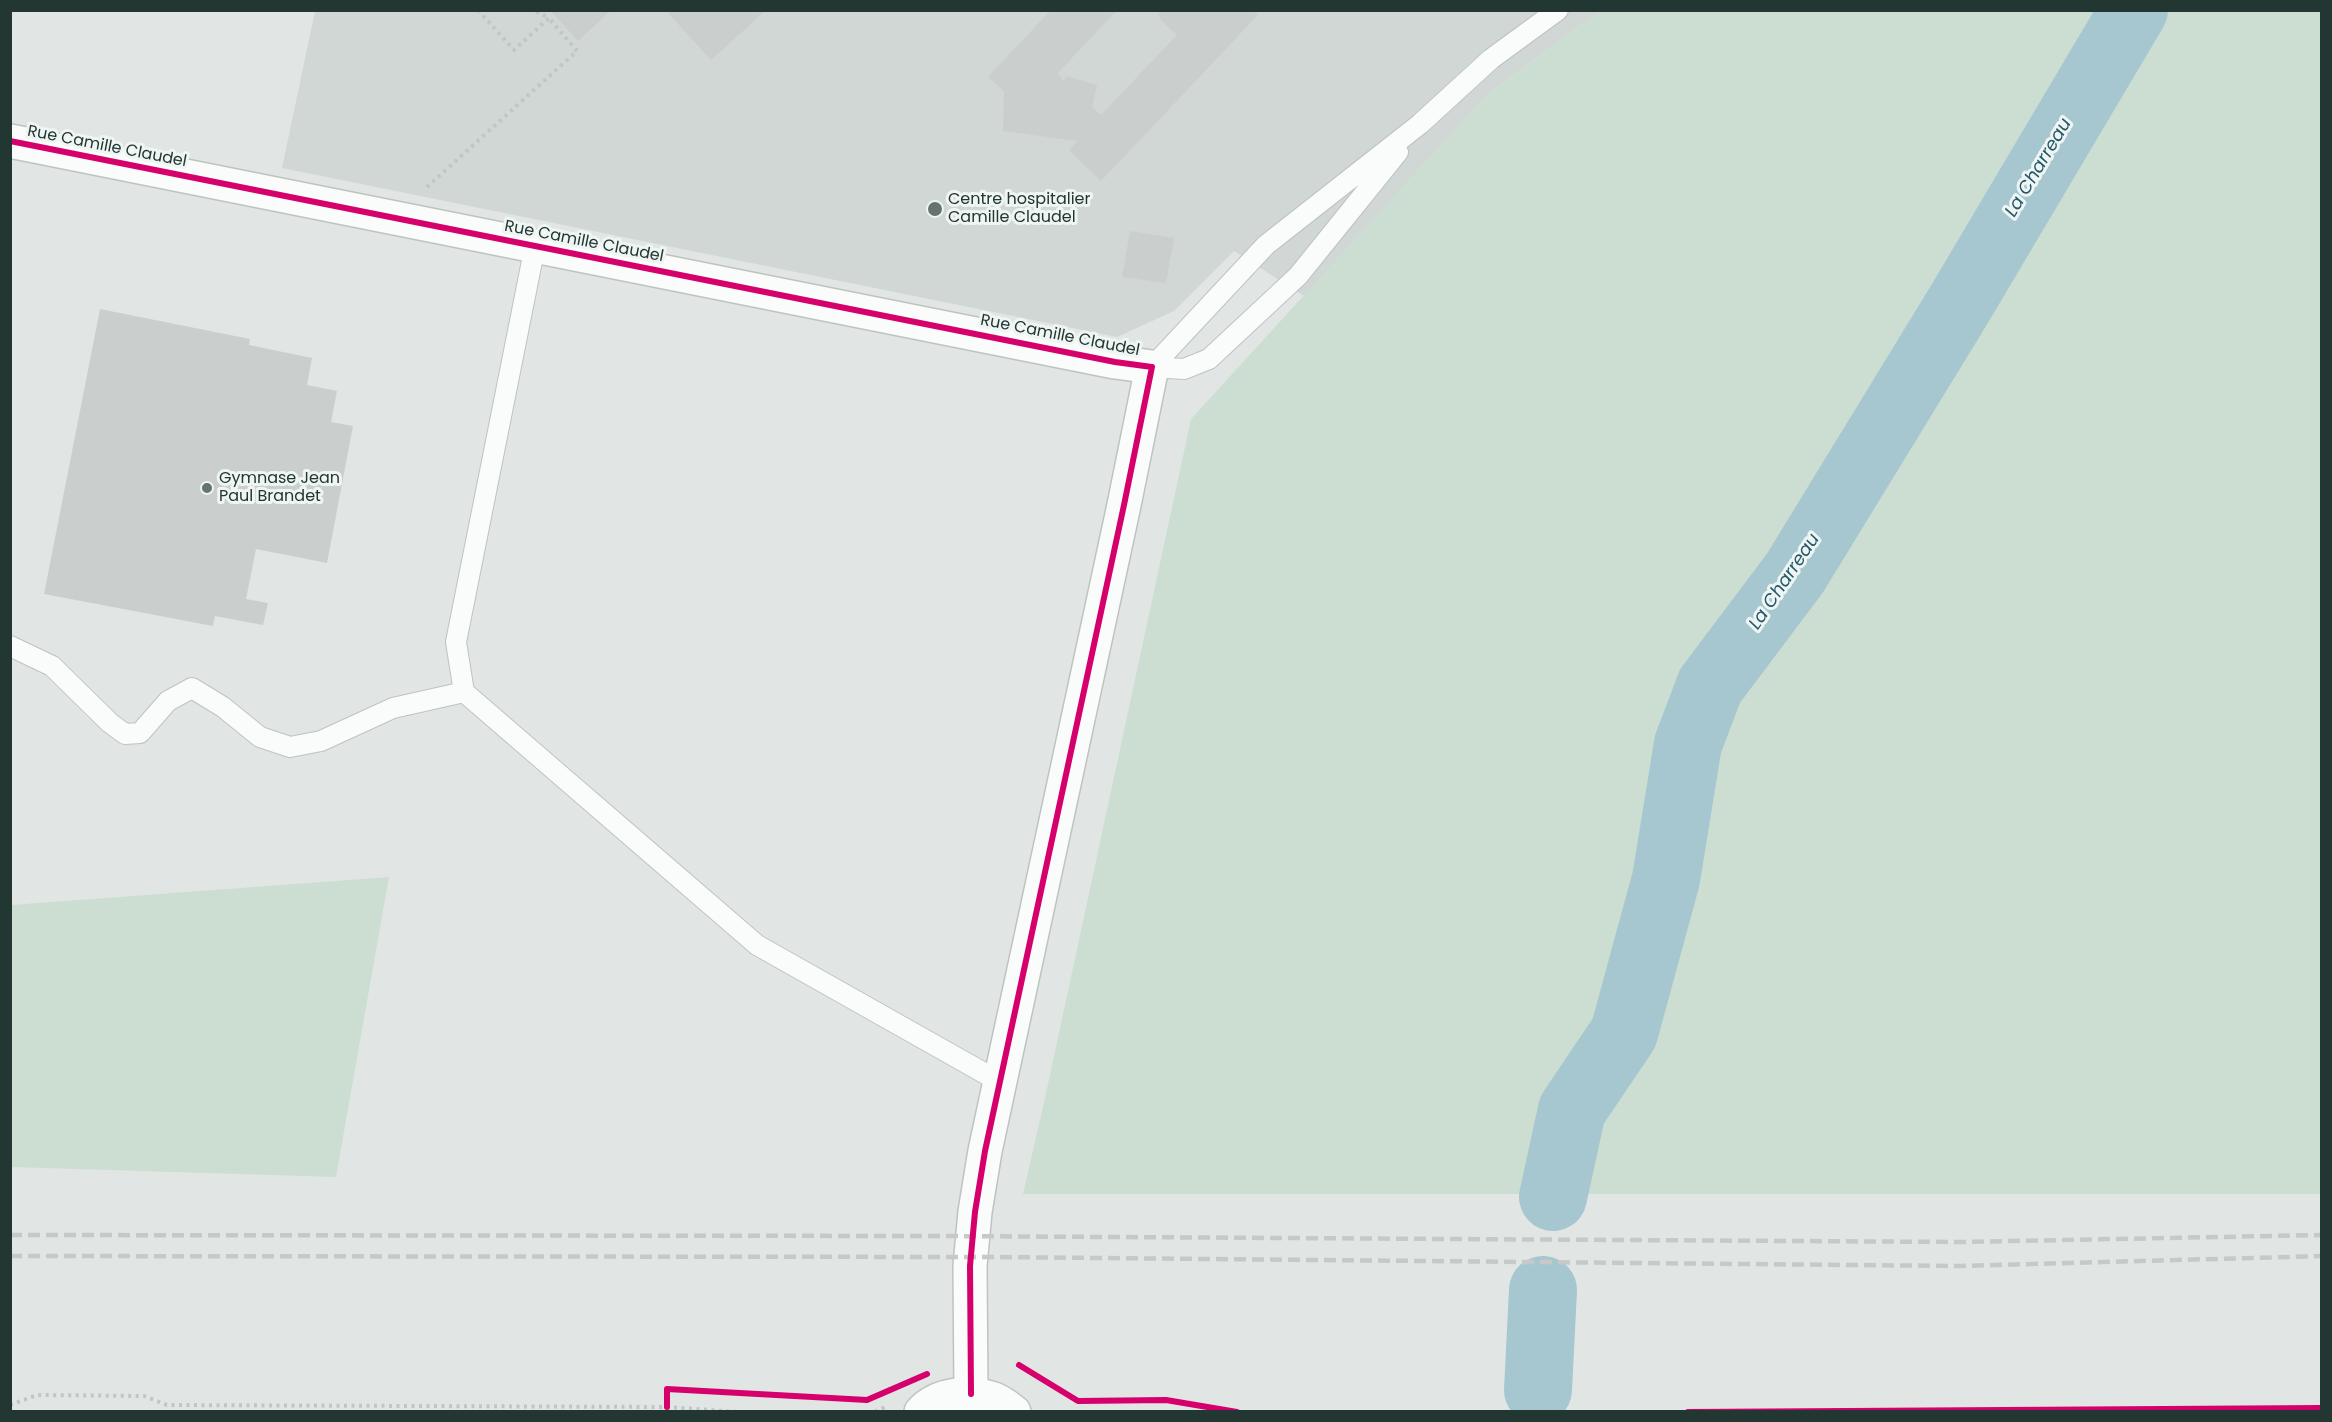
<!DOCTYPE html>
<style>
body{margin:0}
#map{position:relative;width:2332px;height:1422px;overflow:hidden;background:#e1e6e4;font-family:Poppins,sans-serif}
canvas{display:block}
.frame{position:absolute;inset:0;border:12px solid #223632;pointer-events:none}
</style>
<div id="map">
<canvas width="2332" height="1422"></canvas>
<div class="frame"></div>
</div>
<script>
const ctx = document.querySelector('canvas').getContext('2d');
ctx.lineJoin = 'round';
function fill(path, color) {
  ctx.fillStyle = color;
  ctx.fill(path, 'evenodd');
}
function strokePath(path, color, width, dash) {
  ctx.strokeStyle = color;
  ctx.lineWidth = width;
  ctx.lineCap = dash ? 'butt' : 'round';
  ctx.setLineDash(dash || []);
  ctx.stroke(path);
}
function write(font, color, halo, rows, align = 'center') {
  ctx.font = font + ' Poppins,sans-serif';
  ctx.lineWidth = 6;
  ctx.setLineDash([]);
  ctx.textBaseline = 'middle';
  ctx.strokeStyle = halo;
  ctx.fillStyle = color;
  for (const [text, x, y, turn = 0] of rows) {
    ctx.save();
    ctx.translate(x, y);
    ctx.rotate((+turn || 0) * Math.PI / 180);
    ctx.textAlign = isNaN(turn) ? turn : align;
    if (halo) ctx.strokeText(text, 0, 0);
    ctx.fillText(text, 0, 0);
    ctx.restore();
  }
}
const built = new Path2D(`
 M315 11H1600L1487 95 1304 296 1234 251 1174 311 1117 337 282 168Z`);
const green = new Path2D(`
 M1600 11H2321V1194H1023L1045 1098 1191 419 1487 95Z
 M389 877 336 1177 11 1167V905Z`);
const river = new Path2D(`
 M1553 1197 1572 1110 1624 1033 1666 879 1688 744 1710 686 1795 573 1959 305 2134 10
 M1538 1390 1543 1290`);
const building = new Path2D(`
 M550 10H611L578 41Z
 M670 10H766L711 60 668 13Z
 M1051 10H1117L1058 73 1064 82 1066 76 1097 85 1092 107 1101 115 1177 35 1161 20 1157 10H1253L1258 15 1101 181 1069 150 1077 141 1003 131 1004 91 988 77Z
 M1130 231 1174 238 1166 283 1122 277Z
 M100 309 250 339 249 345 312 358 307 385 337 391 331 422 353 426 327 563 256 549 246 599 268 603 263 625 215 616 213 626 44 594Z`);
const path = new Path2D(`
 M478 10 514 50 549 18 533 10
 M427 187 577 51 549 18
 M10 1405 37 1395 144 1396 167 1405 667 1407 738 1412
 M875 1412 887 1406`);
const lane = new Path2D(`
 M535 246 456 642 464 692 757 945 1000 1082
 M1152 367 1266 245 1420 124 1491 59 1558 10
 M1152 367 1184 369 1209 359 1298 276 1398 152
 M10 646 52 666 110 723 125 734 140 733 168 701 192 688 223 707 260 737 290 747 321 741 393 708 464 692`);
const street = new Path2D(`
 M10 141 1115 362 1152 367 1124 505 985 1151 975 1212 970 1266 971 1394`);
const secondary = new Path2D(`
 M921 1412C938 1393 970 1391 994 1399 1001 1402 1008 1407 1014 1412`);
const rail = new Path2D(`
 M10 1235 941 1236 1961 1242 2322 1235
 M10 1256 991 1257 1960 1266 2322 1256`);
const cycleway = new Path2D(`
 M10 141 1115 362 1152 367 1124 505 985 1151 975 1212 970 1266 971 1394
 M1019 1365 1078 1401 1166 1400 1237 1412
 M667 1407V1389L867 1400 927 1374
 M1688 1412 2322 1408`);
const markers = [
 [935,209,8,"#657470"],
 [207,488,6,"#657470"]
];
const streetNames = [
 ["Rue Camille Claudel",107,147,11],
 ["Rue Camille Claudel",584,242,11],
 ["Rue Camille Claudel",1060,336,11]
];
const poiNames = [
 ["Centre hospitalier",948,200],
 ["Camille Claudel",948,218],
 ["Gymnase Jean",219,479],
 ["Paul Brandet",219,497]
];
const waterNames = [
 ["La Charreau",2039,168,-59],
 ["La Charreau",1785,582,-56]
];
fill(built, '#d0d7d4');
fill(green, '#ccded2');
strokePath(river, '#a6c7d0', 68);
fill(building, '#cacfcd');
strokePath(lane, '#bec3c1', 22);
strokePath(street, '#bec3c1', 36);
strokePath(secondary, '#bec4c2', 36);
strokePath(path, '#bfc6c4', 4, [3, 4.5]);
strokePath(lane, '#fafbfb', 20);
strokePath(street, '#fafbfb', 33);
strokePath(secondary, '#fafbfb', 33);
strokePath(rail, '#c6c9c8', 4.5, [12, 6]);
strokePath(cycleway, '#d6006c', 6);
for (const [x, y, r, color] of markers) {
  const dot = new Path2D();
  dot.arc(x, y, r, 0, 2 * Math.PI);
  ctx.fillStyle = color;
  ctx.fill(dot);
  strokePath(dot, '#eff5f3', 2);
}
write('16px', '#223632', '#eff5f3', streetNames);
write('16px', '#223632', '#eff5f3', poiNames, 'left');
write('italic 18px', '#24596a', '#eff5f3', waterNames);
</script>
